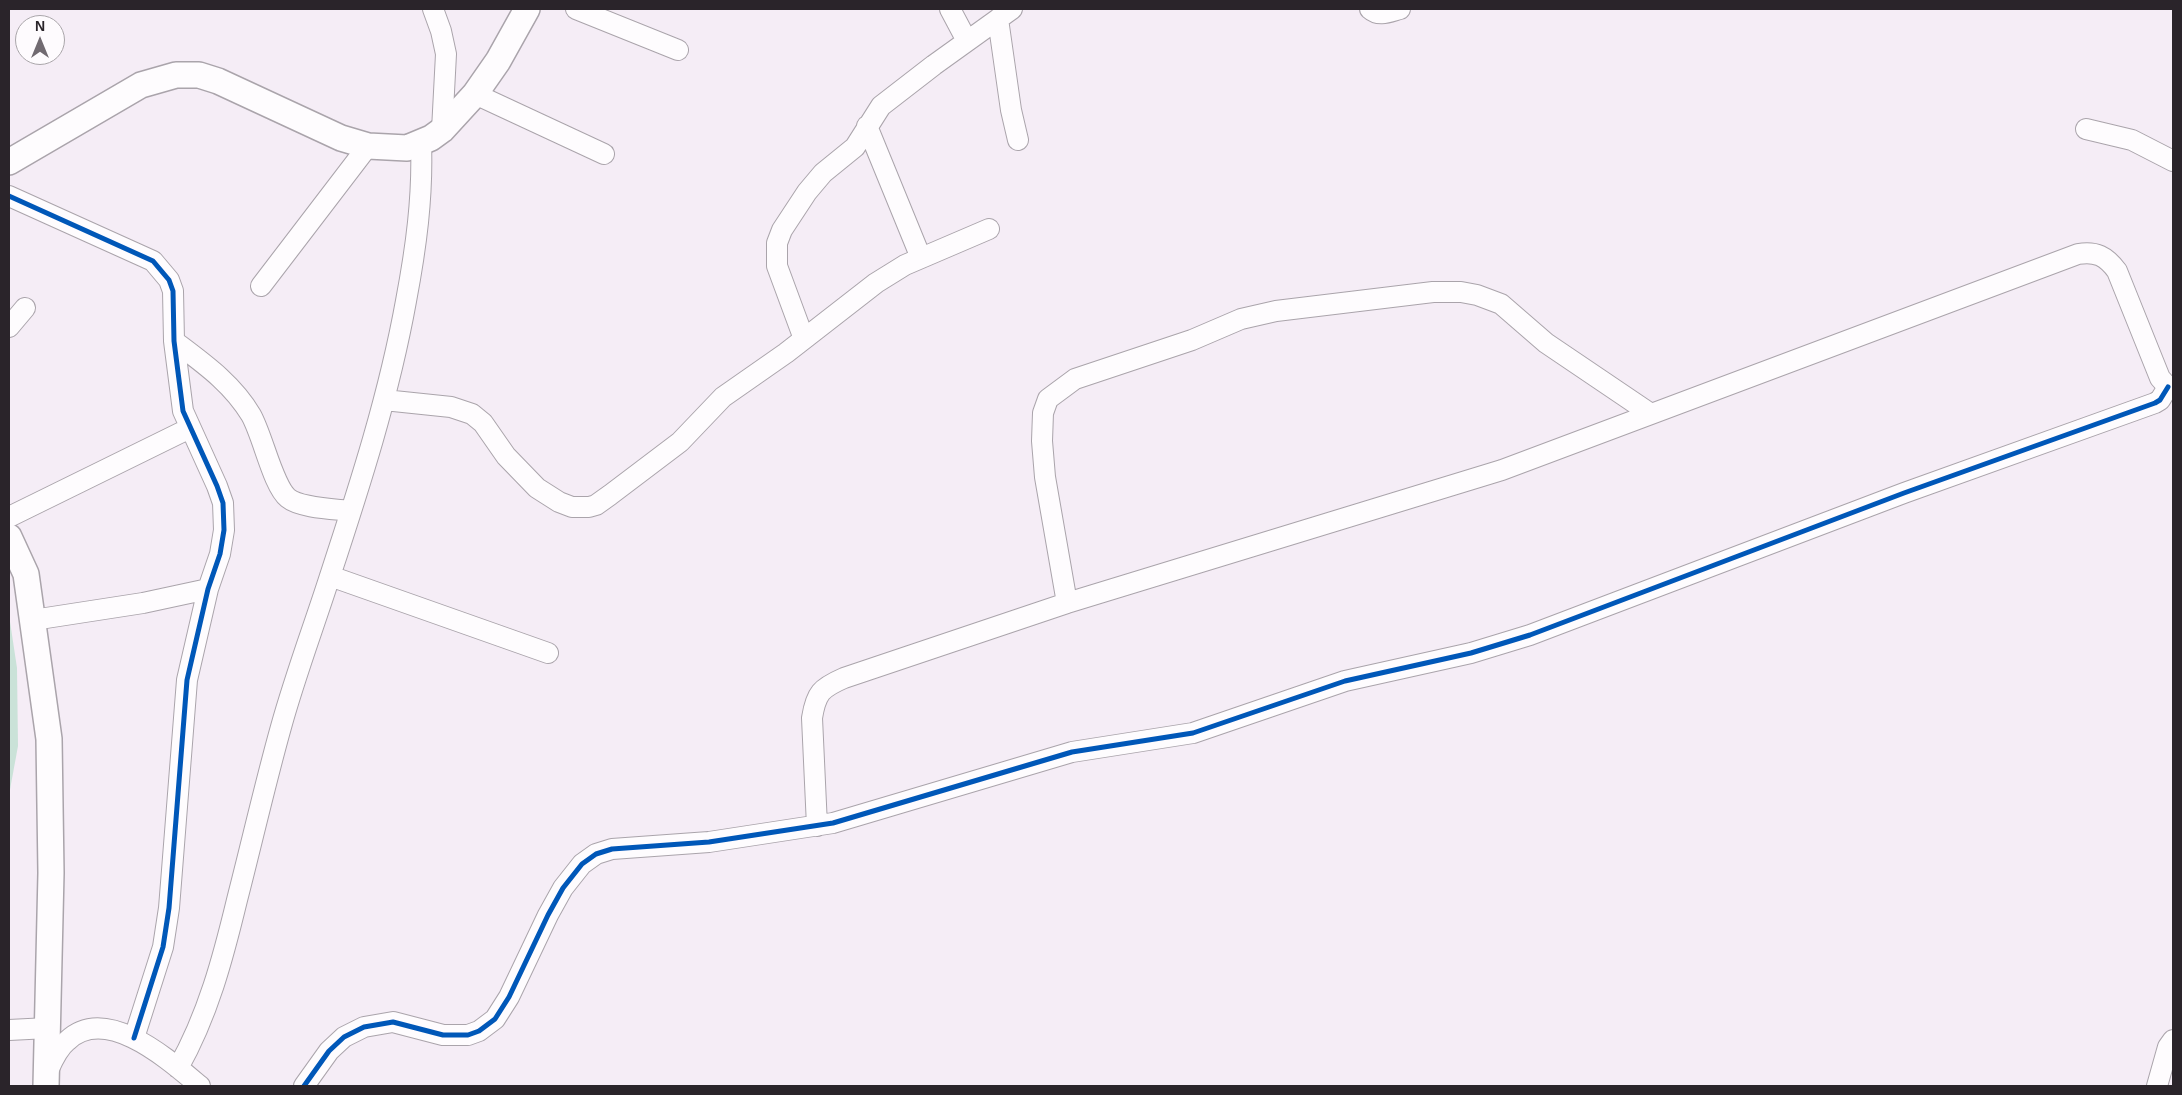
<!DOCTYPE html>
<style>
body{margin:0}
#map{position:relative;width:2182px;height:1095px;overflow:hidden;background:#f5edf6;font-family:Helvetica,sans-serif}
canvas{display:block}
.frame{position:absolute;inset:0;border:10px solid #2a242a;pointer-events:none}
.north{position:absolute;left:15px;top:15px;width:50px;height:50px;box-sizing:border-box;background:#fefbfe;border:1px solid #a9a5a9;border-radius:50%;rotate:0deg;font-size:14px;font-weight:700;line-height:20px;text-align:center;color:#2a242a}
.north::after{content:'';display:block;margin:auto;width:18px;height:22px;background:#716a71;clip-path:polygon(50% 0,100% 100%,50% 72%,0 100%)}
</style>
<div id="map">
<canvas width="2182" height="1095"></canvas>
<div class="frame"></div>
<div class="north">N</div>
</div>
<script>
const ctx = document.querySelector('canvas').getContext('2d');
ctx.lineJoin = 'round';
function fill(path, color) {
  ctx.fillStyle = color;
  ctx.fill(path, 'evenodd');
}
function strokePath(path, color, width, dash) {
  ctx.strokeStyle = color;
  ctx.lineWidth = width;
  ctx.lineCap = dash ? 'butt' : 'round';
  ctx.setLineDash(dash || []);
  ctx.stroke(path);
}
const green = new Path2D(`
 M9 615 17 668 18 746 9 795Z`);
const minor = new Path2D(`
 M433 9 441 31 446 54 442 130
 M576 9 678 50
 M950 9 967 41
 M1370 9C1379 17 1389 12 1400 9
 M998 19 1011 110 1018 140
 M475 94 604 154
 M867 126 921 258
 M2086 129 2132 140 2173 161
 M9 196 153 261 169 280 173 291 174 341 183 411 217 486 223 503 224 530 220 554 208 589 187 680 169 908 163 947 134 1038
 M261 286 368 146
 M9 327 25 308
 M804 339 777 266V243L782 230 807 192 823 173 855 147 881 106 934 65 1012 9
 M174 341C203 363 232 383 251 415 263 436 273 486 288 498 300 508 335 509 351 511
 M384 400 451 407 472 414 483 423 506 456 537 488 559 502 572 507H589L596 505 610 495 680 442 723 397 786 353 876 283 905 265 989 229
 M9 517 190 428
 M330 576 548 653
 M1067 603 1045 477 1042 441 1043 413 1048 399 1075 379 1192 340 1241 319 1276 311 1433 292H1461L1477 295 1501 304 1546 343 1651 414
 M33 620 143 603 208 589
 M817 826 812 718C816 693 821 688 844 678L1067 603 1502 470 2078 254C2096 251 2106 256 2117 271L2160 378 2168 387H2173
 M9 1030 48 1028
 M178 1068C208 1015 223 958 237 900 252 842 265 784 281 727 295 676 314 626 330 576 360 485 389 395 406 301 416 248 423 197 421 143
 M47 1073C52 1062 57 1049 67 1041 106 1003 170 1061 200 1086
 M304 1086 329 1051 344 1037 364 1027 393 1022 443 1035H468L479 1031 495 1019 509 997 548 915 563 888 582 864 596 854 612 849 709 842 833 823 1072 752 1193 733 1345 681 1471 653 1530 635 1904 493 2155 403 2160 400 2168 387
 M2157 1086 2168 1047 2173 1040`);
const tertiary = new Path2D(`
 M9 162 141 85 176 75H199L218 81 341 138 368 146 407 148 431 138 442 130 475 94 498 61 527 9
 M9 537 26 574 49 739 51 873 46 1086`);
const cycleway = new Path2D(`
 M9 196 153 261 169 280 173 291 174 341 183 411 217 486 223 503 224 530 220 554 208 589 187 680 169 908 163 947 134 1038
 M304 1086 329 1051 344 1037 364 1027 393 1022 443 1035H468L479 1031 495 1019 509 997 548 915 563 888 582 864 596 854 612 849 709 842 833 823 1072 752 1193 733 1345 681 1471 653 1530 635 1904 493 2155 403 2160 400 2168 387`);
fill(green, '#cae2d8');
strokePath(minor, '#aaa4ab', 22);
strokePath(tertiary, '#aaa4ab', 28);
strokePath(minor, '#fefcfe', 20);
strokePath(tertiary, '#fefcfe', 25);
strokePath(cycleway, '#0057b8', 5);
</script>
